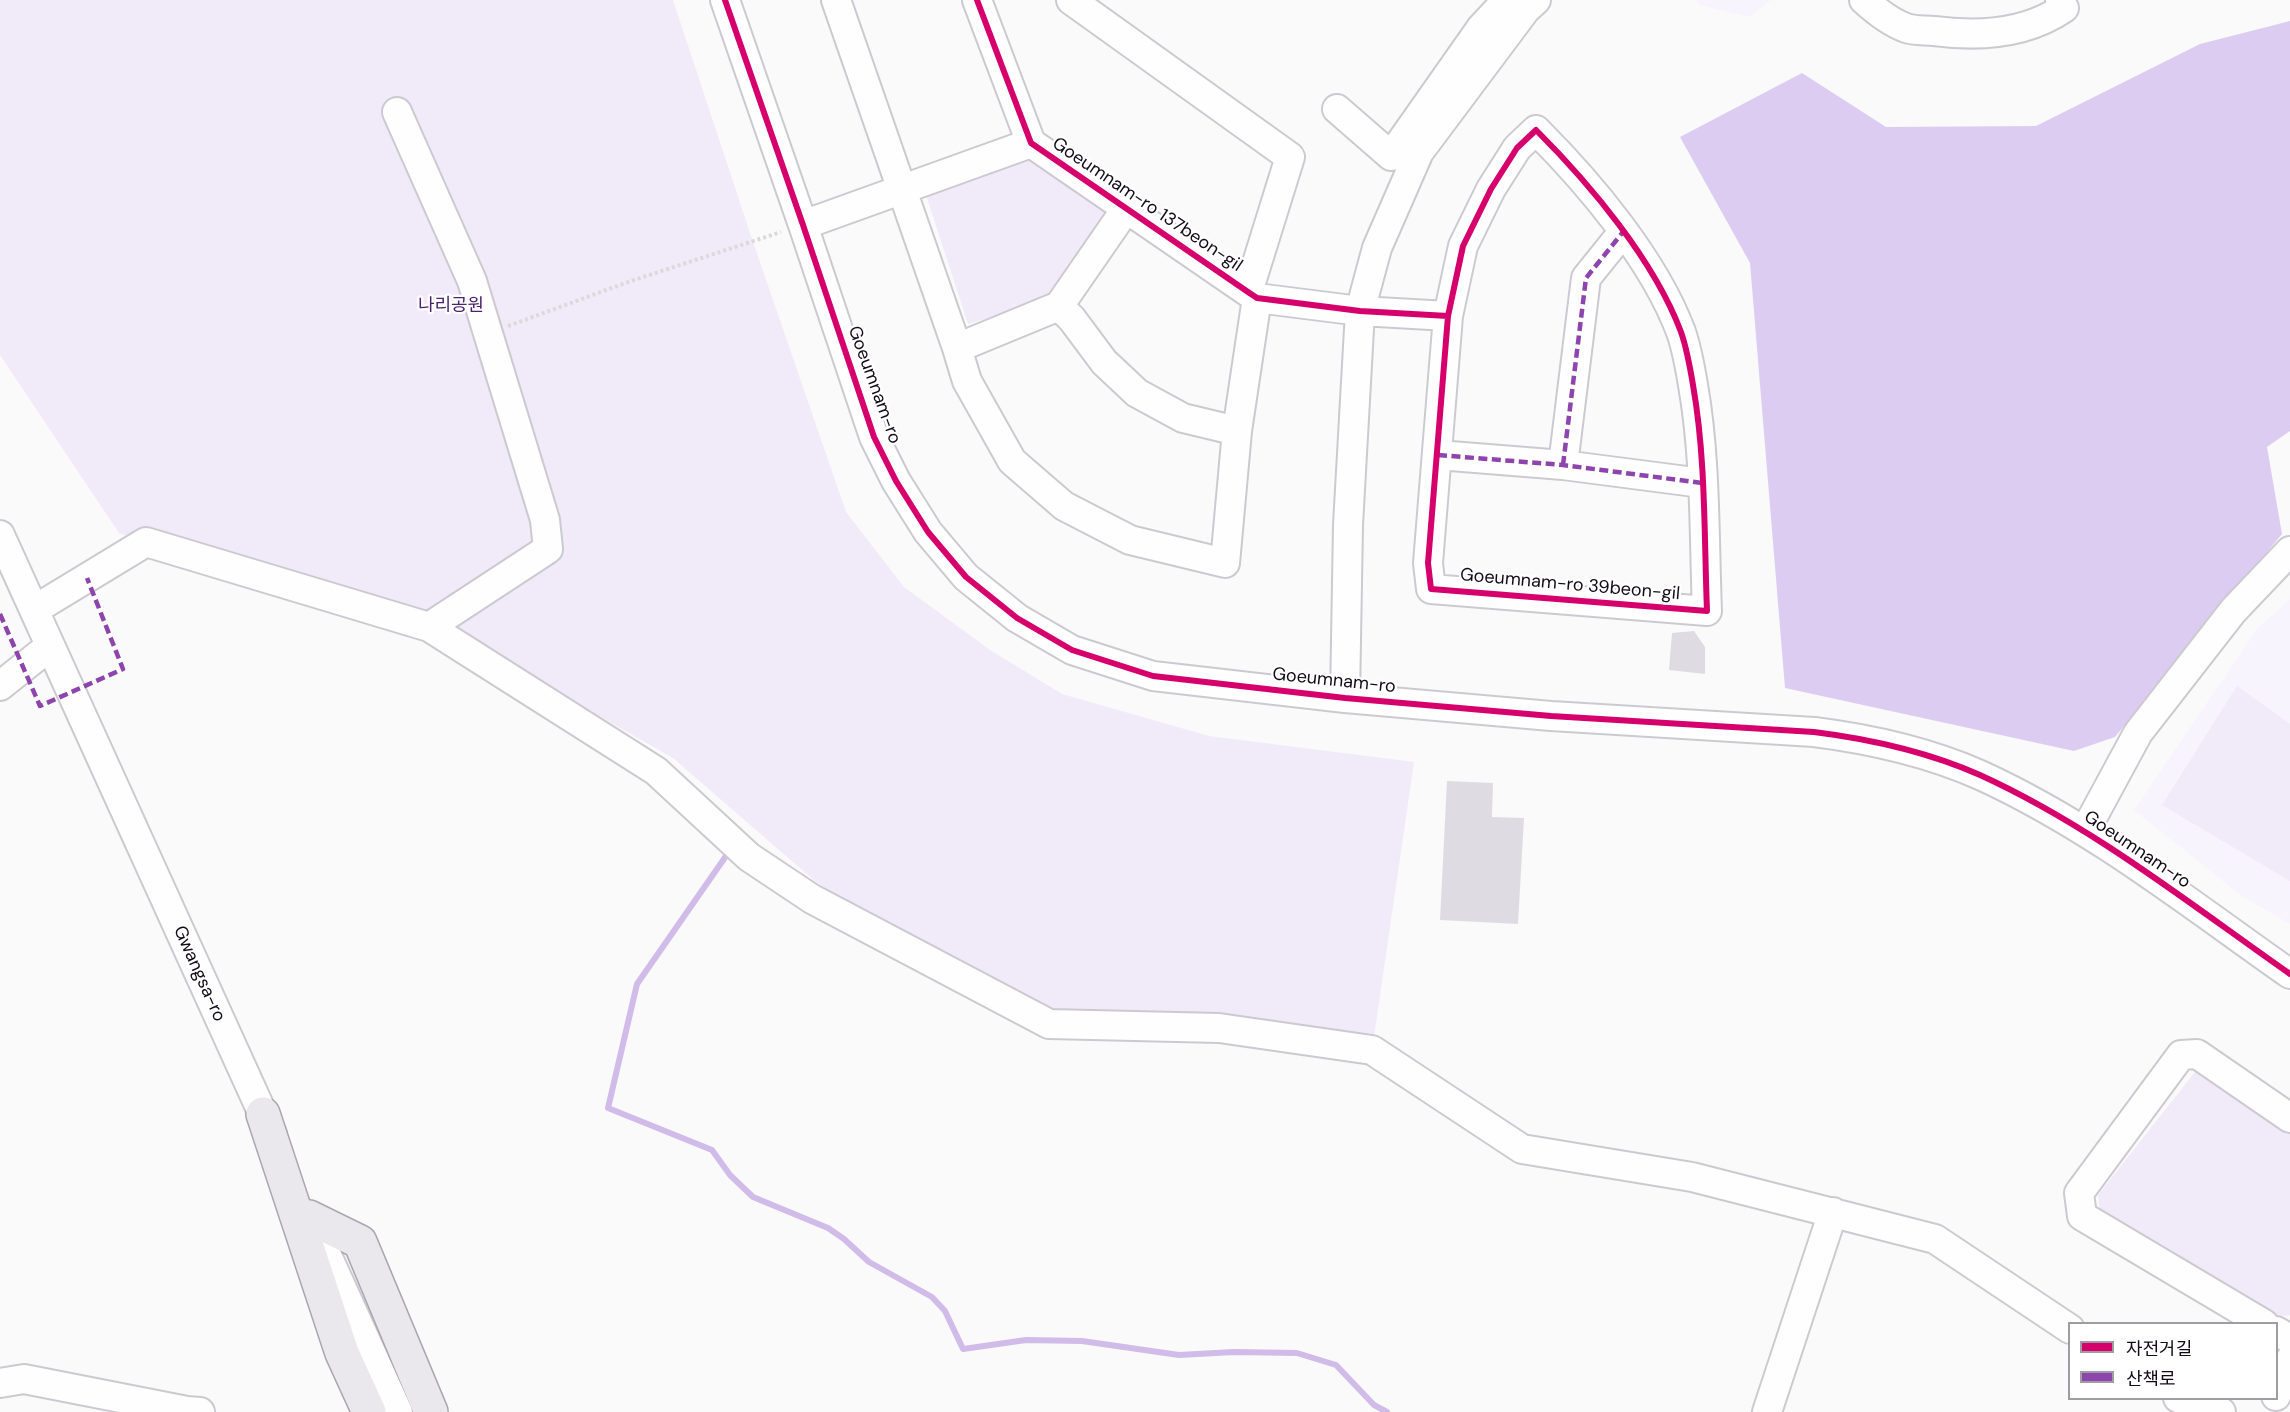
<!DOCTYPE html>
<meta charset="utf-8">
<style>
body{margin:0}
#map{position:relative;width:2290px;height:1412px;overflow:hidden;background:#fafafa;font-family:"DM Sans","Noto Sans KR",sans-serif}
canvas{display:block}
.legend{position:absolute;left:2068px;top:1322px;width:210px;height:78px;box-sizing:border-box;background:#fff;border:2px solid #9f9da2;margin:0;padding:8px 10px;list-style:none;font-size:18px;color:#100b16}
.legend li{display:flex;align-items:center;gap:12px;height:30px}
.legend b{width:30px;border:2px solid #9f9da2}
</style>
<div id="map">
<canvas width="2290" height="1412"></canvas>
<ul class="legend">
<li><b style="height:8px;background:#d6006c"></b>자전거길</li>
<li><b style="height:8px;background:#8e44ad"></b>산책로</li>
</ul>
</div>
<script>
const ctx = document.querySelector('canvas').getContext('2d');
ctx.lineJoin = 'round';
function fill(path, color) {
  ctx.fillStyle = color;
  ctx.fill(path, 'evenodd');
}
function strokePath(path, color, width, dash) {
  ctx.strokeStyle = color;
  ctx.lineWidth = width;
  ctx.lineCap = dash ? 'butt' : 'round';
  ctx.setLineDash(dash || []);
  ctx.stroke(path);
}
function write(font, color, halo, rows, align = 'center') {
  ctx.font = font + ' "DM Sans","Noto Sans KR",sans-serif';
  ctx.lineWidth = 4.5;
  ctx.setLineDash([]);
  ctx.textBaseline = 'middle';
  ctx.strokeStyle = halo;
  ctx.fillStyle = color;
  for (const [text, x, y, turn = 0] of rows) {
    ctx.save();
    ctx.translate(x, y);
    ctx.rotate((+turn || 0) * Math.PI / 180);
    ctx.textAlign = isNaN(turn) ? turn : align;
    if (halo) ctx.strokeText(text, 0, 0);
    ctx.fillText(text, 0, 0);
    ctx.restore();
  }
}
const built = new Path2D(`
 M1696 0H1771L1749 17 1699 5Z
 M2290 599V924L2243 897 2134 810 2257 629Z`);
const green = new Path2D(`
 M0 0H673L752 239 846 512 904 587 990 650 1062 694 1209 736 1414 762 1372 1050 1049 1024 816 882 673 758 423 616 146 542 119 533 0 355Z
 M1024 158 1106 212 1051 299 968 324 924 189Z
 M2237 686 2290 724V881L2162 805Z
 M2195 1072 2290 1132V1315L2280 1317 2100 1211 2098 1195Z`);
const forest = new Path2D(`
 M2290 21V431L2267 447 2282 534 2115 737 2074 751 1785 688 1750 263 1680 137 1802 73 1886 127 2036 126 2200 44Z`);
const stream = new Path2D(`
 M726 856 637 984 608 1108 712 1150 730 1175 753 1197 828 1228 844 1239 869 1262 932 1297 945 1311 963 1349 1026 1340 1082 1341 1179 1355 1234 1352 1297 1353 1336 1365 1374 1405 1387 1412`);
const building = new Path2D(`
 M1694 631 1705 647V674L1669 670 1672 633Z
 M1447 781 1493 783 1492 817 1524 818 1518 924 1440 920Z`);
const path = new Path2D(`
 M508 326 631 281 781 232`);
const minor = new Path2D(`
 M725 0 803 225 874 437 896 481 928 532 966 577 1017 618 1072 650 1153 676 1345 698 1551 716 1814 732C1870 739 1928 752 1980 775 2092 826 2190 904 2290 974
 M836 0 957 348 967 381 1012 461 1064 506 1130 540 1225 563 1237 431 1257 298
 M977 0 1031 143 1248 292 1257 298 1360 311 1448 316 1463 246 1491 189 1517 148 1536 130C1590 184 1654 260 1681 332 1687 349 1690 367 1693 385 1706 459 1704 536 1707 611L1431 589 1428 563 1448 316
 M1071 0 1290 157 1248 292
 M1864 0C1875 10 1892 23 1906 28 1914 31 1925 30 1934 31 1979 37 2026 34 2064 8L2060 0
 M1337 109 1391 156 1481 28 1507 0
 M397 112 472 281 545 520 548 549 429 627
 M803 225 1031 143
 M1059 306 1072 319 1104 362 1137 393 1183 418 1237 431
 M957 348 1059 306 1126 209
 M1438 455 1563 465 1702 483
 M1563 465 1586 278 1623 232
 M0 535 272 1134
 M34 610 146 542 429 627 656 771 749 857 812 899 1049 1024 1219 1028 1372 1050 1522 1149 1692 1177 1935 1239 2070 1329
 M0 686 50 646
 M1345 698 1348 525 1360 311 1377 248 1419 152 1526 9 1536 0
 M2085 831 2138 733 2233 611 2290 551
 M311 1220 398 1412
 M2264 1324 2082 1216 2079 1193 2181 1055 2197 1054 2290 1118
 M2276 1331 2290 1339
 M0 1383 24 1379 187 1411 200 1412
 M2276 1396 2290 1360
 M2178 1398 2221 1412
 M1767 1412 1833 1212`);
const major = new Path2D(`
 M263 1114 342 1353 369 1412
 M309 1217 360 1242 431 1412`);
const quiet = new Path2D(`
 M1438 455 1563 465 1702 483
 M1563 465 1586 278 1623 232
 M0 614 40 706 123 669 87 578`);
const cycleway = new Path2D(`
 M725 0 803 225 874 437 896 481 928 532 966 577 1017 618 1072 650 1153 676 1345 698 1551 716 1814 732C1870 739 1928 752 1980 775 2092 826 2190 904 2290 974
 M977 0 1031 143 1248 292 1257 298 1360 311 1448 316 1463 246 1491 189 1517 148 1536 130C1590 184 1654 260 1681 332 1687 349 1690 367 1693 385 1706 459 1704 536 1707 611L1431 589 1428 563 1448 316`);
const streetNames = [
 ["Goeumnam-ro 137beon-gil",1147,205,34],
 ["Goeumnam-ro",874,385,70],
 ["Goeumnam-ro 39beon-gil",1570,585,5],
 ["Goeumnam-ro",1334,681,6],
 ["Goeumnam-ro",2137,850,34],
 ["Gwangsa-ro",199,974,66]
];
const parkNames = [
 ["나리공원",451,306]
];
fill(built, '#f8f4fd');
fill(green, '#f1eaf9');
fill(forest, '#ddccf1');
strokePath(stream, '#d0bbe9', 6);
fill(building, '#dedbe2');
strokePath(minor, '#cccad0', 32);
strokePath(major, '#aba6b1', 36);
strokePath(path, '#dadada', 4, [3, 3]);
strokePath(minor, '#fefefe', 28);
strokePath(major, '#eae7ed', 33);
strokePath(quiet, '#8e44ad', 4.5, [9, 4.5]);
strokePath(cycleway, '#d6006c', 6);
write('18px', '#100b16', '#fff', streetNames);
write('18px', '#4b226f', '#fff', parkNames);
</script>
